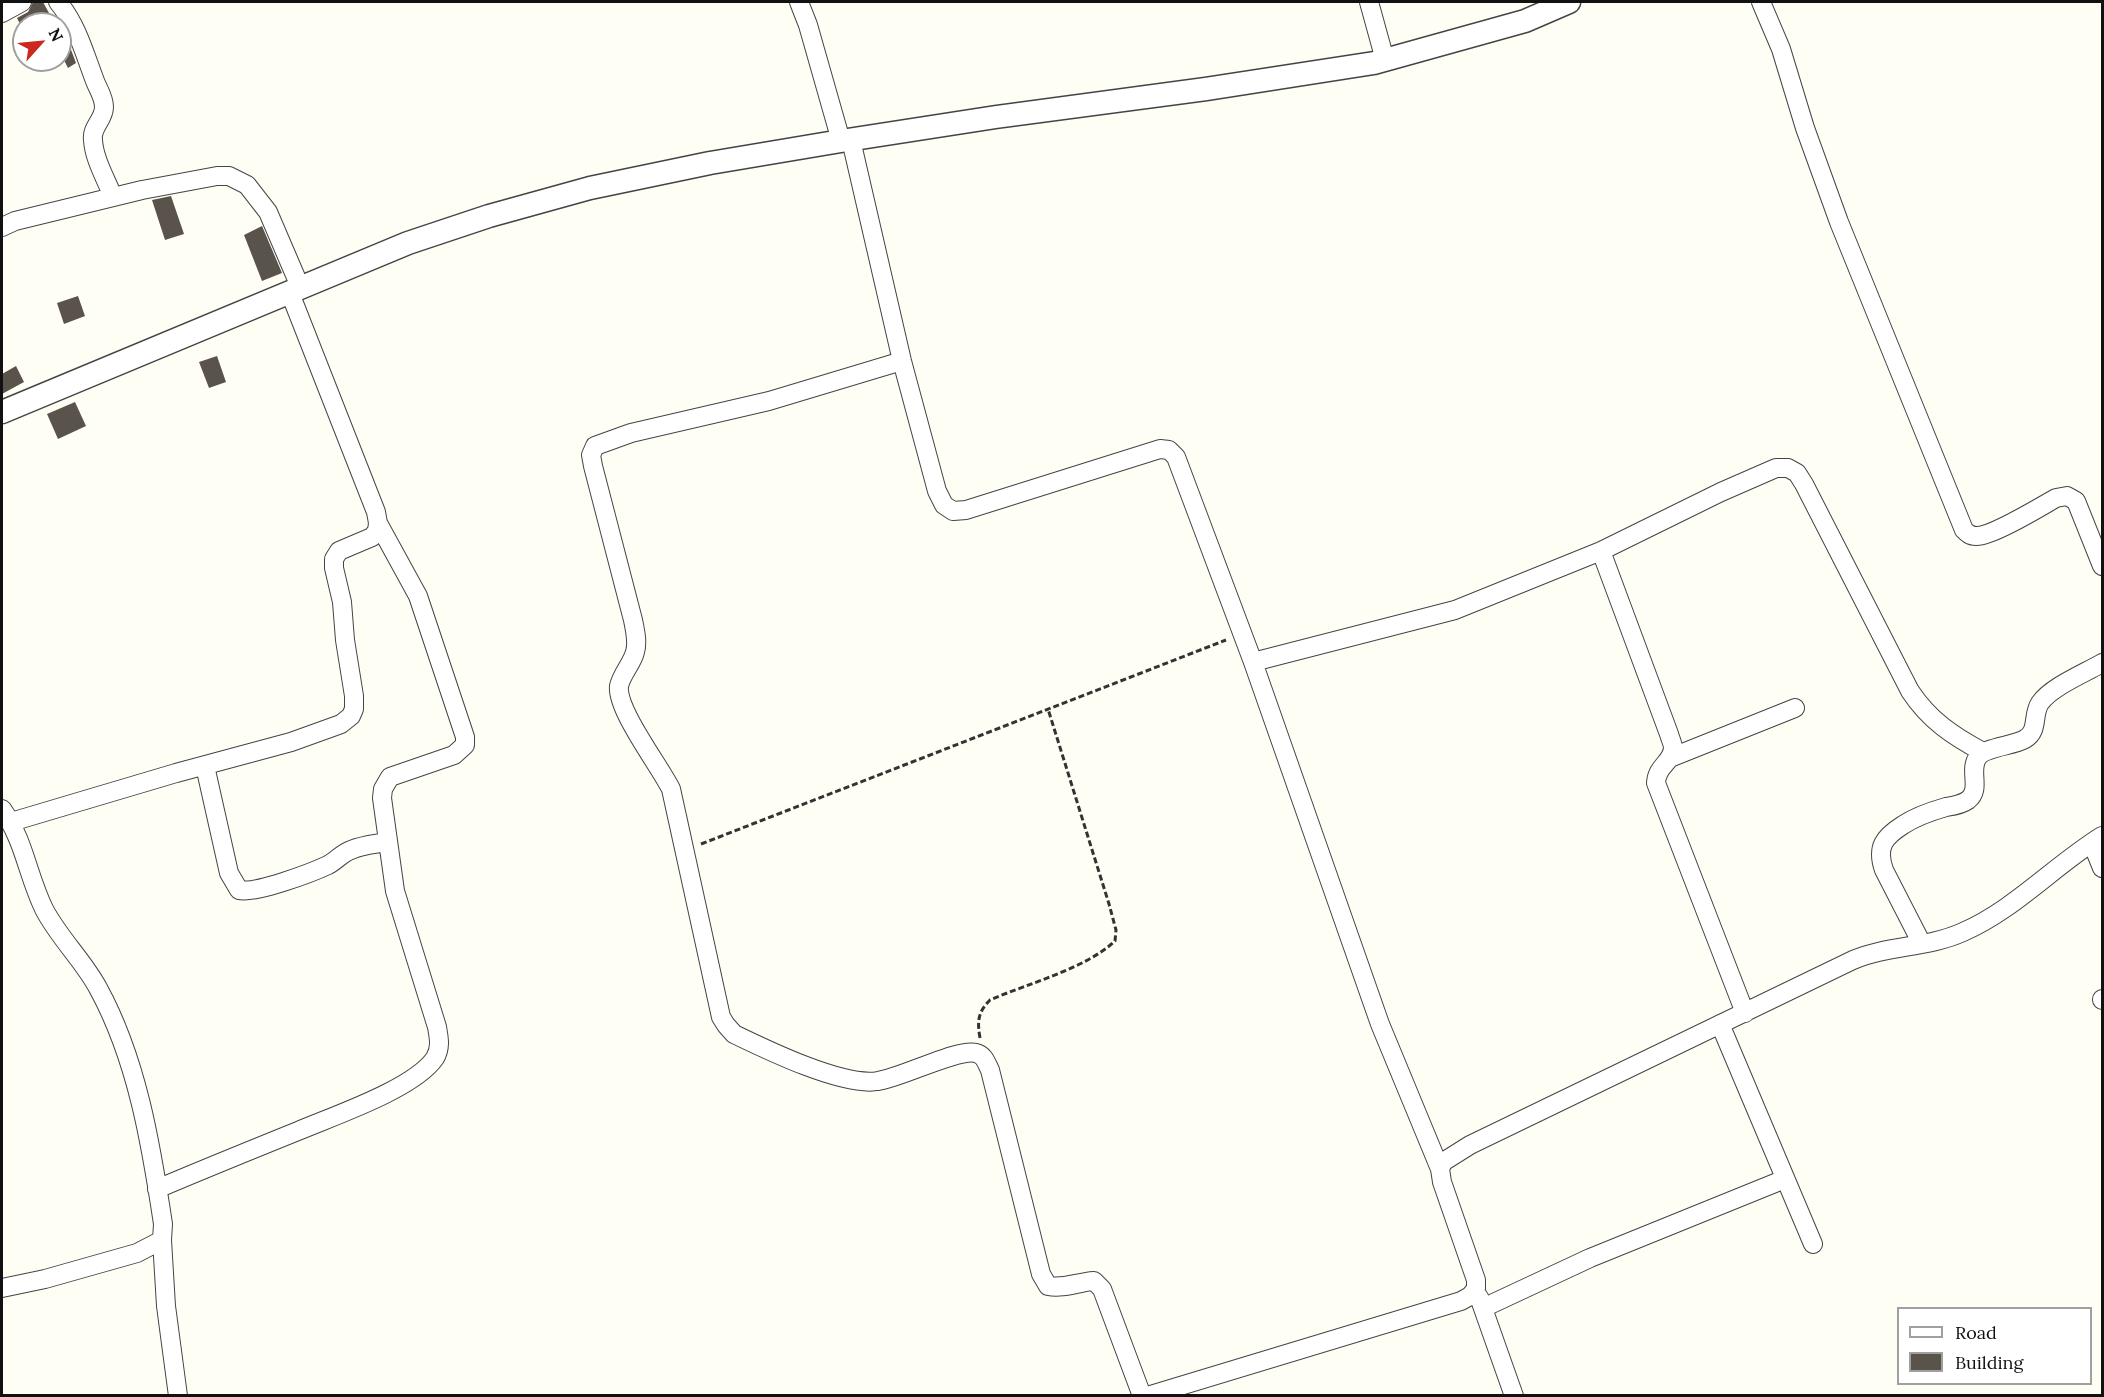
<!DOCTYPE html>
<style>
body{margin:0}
#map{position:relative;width:2104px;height:1397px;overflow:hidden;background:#fffef5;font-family:Lora,serif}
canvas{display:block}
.frame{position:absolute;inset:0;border:3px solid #111;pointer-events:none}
.legend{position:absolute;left:1897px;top:1307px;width:195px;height:78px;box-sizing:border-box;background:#fff;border:2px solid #a0a0a0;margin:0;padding:8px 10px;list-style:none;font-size:18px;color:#111}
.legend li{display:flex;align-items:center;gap:12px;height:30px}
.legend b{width:30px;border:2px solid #a0a0a0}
.north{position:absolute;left:12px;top:12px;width:60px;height:60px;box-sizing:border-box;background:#fff;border:2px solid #a0a0a0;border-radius:50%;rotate:63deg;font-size:16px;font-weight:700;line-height:24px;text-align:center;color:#111}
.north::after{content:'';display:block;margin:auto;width:21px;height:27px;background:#cb281f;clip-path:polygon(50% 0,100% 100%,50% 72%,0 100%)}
</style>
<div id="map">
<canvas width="2104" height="1397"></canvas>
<div class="frame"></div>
<ul class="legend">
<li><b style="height:8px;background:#fff"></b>Road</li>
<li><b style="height:16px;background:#5a534c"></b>Building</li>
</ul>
<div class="north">N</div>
</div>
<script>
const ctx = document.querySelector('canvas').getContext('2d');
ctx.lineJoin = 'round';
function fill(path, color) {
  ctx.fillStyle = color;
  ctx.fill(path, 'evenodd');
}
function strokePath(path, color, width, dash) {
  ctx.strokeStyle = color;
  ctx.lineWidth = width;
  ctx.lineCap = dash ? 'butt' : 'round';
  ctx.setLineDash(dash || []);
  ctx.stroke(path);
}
const building = new Path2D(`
 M33 2H43L55 24H20L17 18 28 12Z
 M70 47 76 63 68 68 60 52Z
 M171 196 184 234 165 240 152 200Z
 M262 226 282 273 262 281 244 235Z
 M78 296 85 316 64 324 57 303Z
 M217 356 226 382 209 388 199 362Z
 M16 366 24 382 2 394V374Z
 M75 402 86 426 58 439 47 414Z`);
const path = new Path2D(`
 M701 844 1226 640
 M980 1038C977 1021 978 1012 990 1000 1029 983 1085 969 1115 941L1116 930 1109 904 1048 709`);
const minor = new Path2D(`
 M58 2C77 25 84 52 95 81 98 89 104 97 104 107 104 120 91 127 93 140 94 159 106 179 113 197
 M799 2 808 25 841 141
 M1369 2 1385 60
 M1761 2 1781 49 1805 128 1839 222 1964 530C1967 533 1970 536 1976 536 1991 537 2040 507 2056 498L2067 496 2076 501 2102 566
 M2 13 22 2
 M851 140 902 361 937 491 944 505 953 511 966 510 1160 449 1169 450 1176 457 1253 662 1380 1024 1440 1169
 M2 227 15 221 142 190 217 176H229L247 185 268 212 301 289
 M902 361 769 401 631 433 595 446 591 455 593 466 633 620C635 630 638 642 635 652 632 664 622 673 619 686 616 709 659 765 671 789L721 1017 726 1025 734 1034C767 1050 843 1087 878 1081 901 1078 958 1048 976 1053 984 1055 986 1062 990 1070L1041 1274 1048 1286C1064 1289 1078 1282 1094 1281L1102 1289 1142 1396
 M1601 551 1669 734C1670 738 1673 744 1673 748 1672 763 1657 765 1656 783L1745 1013
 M1253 662 1455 610 1601 551 1721 492 1776 468H1788L1797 473 1804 484 1910 691C1929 720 1953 736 1983 752
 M1670 758 1795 708
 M205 766 229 873 239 890C255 894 311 873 328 865 336 861 342 853 351 850 362 845 376 844 387 842
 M2 809C25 842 27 874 44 909 59 938 83 960 98 988 137 1059 151 1144 163 1224L162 1240 137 1253 45 1279 2 1288
 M11 822 176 773 291 742 341 724 351 716 354 709V696L345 640 342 602 334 568V559L339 551 372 537 377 531 378 523 376 512 290 293
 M2092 843 2102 868
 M1922 944 1884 870C1876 847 1884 837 1903 825 1915 817 1932 811 1946 807 1953 806 1961 805 1968 800 1982 789 1968 770 1978 757 1985 747 2013 746 2025 739 2039 731 2032 715 2040 703 2051 687 2085 673 2102 663
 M2102 999V1000
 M1720 1024 1813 1244
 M157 1189C204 1169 251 1150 298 1131 333 1116 414 1089 435 1058 441 1048 439 1038 437 1027L395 891 382 798 383 789 390 777 454 755 465 745V737L418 596 378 523
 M162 1240 166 1306 178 1396
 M1479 1297 1514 1396
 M1483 1308 1590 1258 1785 1179
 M1147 1396 1461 1301 1470 1296 1476 1289V1280L1442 1182 1440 1169 1443 1162 1470 1145 1853 960C1888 945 1928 948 1963 932 2014 910 2055 865 2102 836`);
const tertiary = new Path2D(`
 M2 412 408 243 489 216 590 188 710 163 841 141 996 117 1206 89 1374 63 1525 21 1569 2`);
fill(building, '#5a534c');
strokePath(minor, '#444', 20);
strokePath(tertiary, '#444', 25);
strokePath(path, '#333', 3, [6, 3]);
strokePath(minor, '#fff', 18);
strokePath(tertiary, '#fff', 22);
</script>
